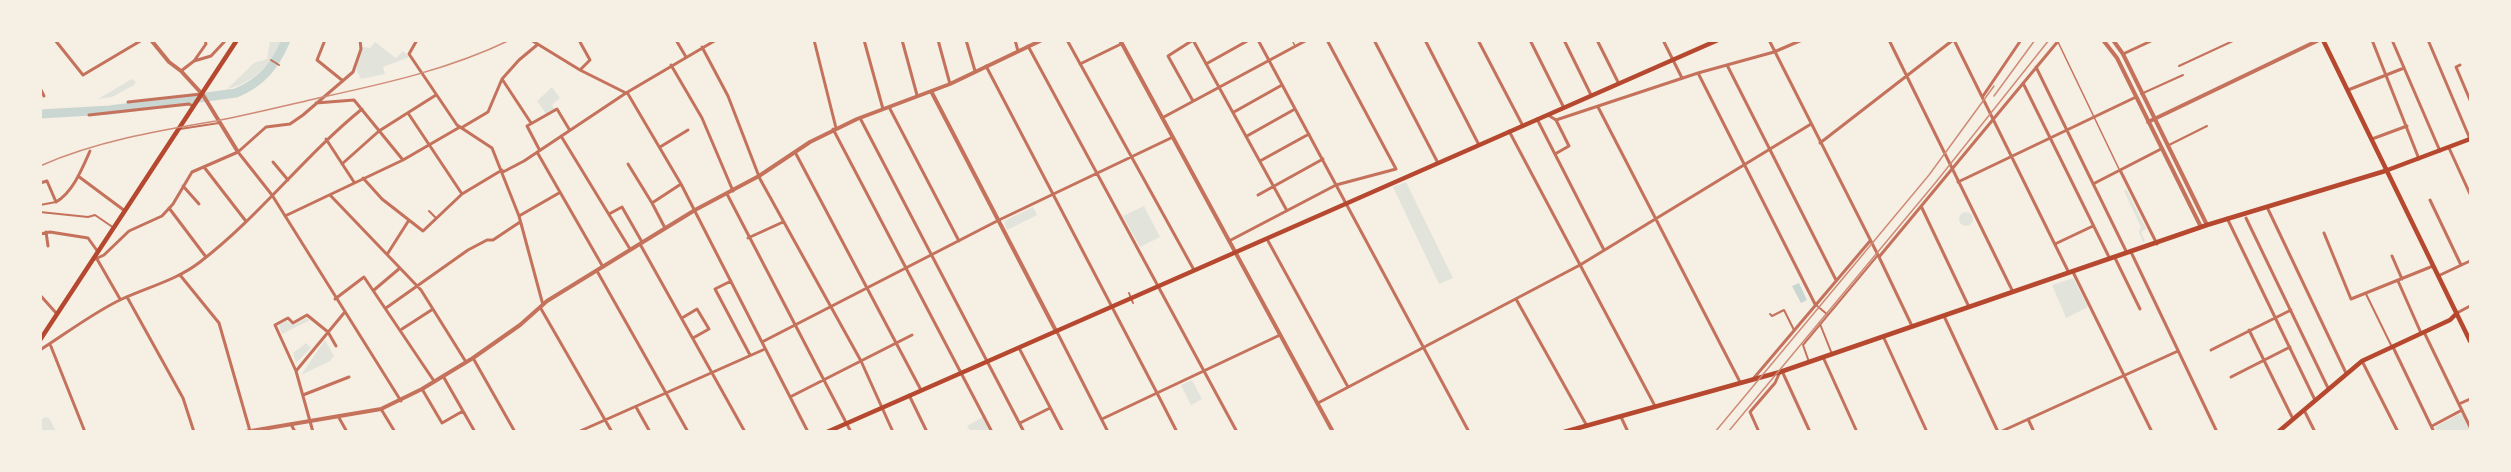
<!DOCTYPE html>
<style>
body{margin:0}
#map{position:relative;width:2511px;height:472px;overflow:hidden;background:#f6efe4;font-family:Lora,serif}
canvas{display:block}
.frame{position:absolute;inset:0;border:42px solid #f6efe4;pointer-events:none}
</style>
<div id="map">
<canvas width="2511" height="472"></canvas>
<div class="frame"></div>
</div>
<script>
const ctx = document.querySelector('canvas').getContext('2d');
ctx.lineJoin = 'round';
function fill(path, color) {
  ctx.fillStyle = color;
  ctx.fill(path, 'evenodd');
}
function strokePath(path, color, width, dash) {
  ctx.strokeStyle = color;
  ctx.lineWidth = width;
  ctx.lineCap = dash ? 'butt' : 'round';
  ctx.setLineDash(dash || []);
  ctx.stroke(path);
}
const green = new Path2D(`
 M270 41H281C271 65 253 83 227 89L254 63 267 59Z
 M375 42 396 58 403 51 409 57 383 67 385 74 361 79 356 69 362 47 370 48Z
 M132 79 136 82 134 85 112 97 98 99Z
 M552 87 560 98 552 105 555 109 546 114 537 101Z
 M1406 182 1453 278 1439 284 1393 187Z
 M2126 189 2146 229 2141 232 2145 241 2143 242 2139 232 2141 227 2124 191Z
 M1144 206 1160 237 1140 247 1123 216Z
 M1033 207 1037 215 1007 230 1004 221Z
 M1959 219a7 7 0 1 1 14 0a7 7 0 1 1-14 0Z
 M2073 278 2088 307 2066 318 2052 285Z
 M306 318 310 320 282 334 279 325 286 321 294 325Z
 M325 340 334 356 330 361 301 375Z
 M306 343 311 348 296 363 293 353Z
 M1192 380 1202 399 1191 405 1181 385Z
 M2459 414 2463 415 2470 431H2437L2435 427Z
 M45 417 49 418 56 431H41V420Z
 M983 417 991 431H970L967 426Z`);
const water = new Path2D(`
 M1799 283 1807 300 1801 303 1792 286Z`);
const river = new Path2D(`
 M40 114 110 110 236 93C262 82 275 66 286 40`);
const service = new Path2D(`
 M1292 40 1295 46
 M2058 42 2119 169`);
const pedestrian = new Path2D(`
 M271 60 279 65
 M2179 66 2235 40
 M2141 94 2183 75
 M180 129 219 123
 M2169 145 2207 126
 M40 205 56 202
 M429 211 436 218
 M40 212 88 217 95 215 114 228
 M1129 293 1133 303
 M2366 294 2391 345
 M1816 305 1828 315
 M1770 314 1772 316 1784 310 1794 330
 M1820 324 1832 354
 M1809 362 1803 345 1878 255`);
const minor = new Path2D(`
 M55 40 83 75 142 40
 M325 40 317 60 343 81
 M417 40 409 54 457 125 492 148 519 216 543 305
 M531 40 580 70 628 94 681 184 808 432
 M676 40 686 57
 M814 40 836 128
 M864 40 883 109
 M902 40 917 95
 M938 40 950 84
 M966 40 975 71
 M1015 40 1018 51
 M1067 40 1194 270
 M1258 40 1469 432
 M1374 40 1438 163
 M1425 40 1479 145
 M1478 40 1523 126
 M1530 40 1564 108
 M1564 40 1591 95
 M1597 40 1619 84
 M1663 40 1682 78
 M1769 40 1879 257
 M1889 40 2013 292
 M1954 40 2069 273
 M2372 40 2419 159
 M2392 40 2440 151
 M2428 40 2470 139
 M1028 46 1237 432
 M702 47 728 96 760 179 861 361 893 432
 M2123 54 2151 41
 M194 61 211 56 226 40
 M1080 64 1121 44
 M1206 64 1249 40
 M671 65 702 118 733 191
 M1727 65 1836 280
 M2460 65 2456 67 2470 100
 M986 66 1157 393 1280 335
 M2036 67 2127 253
 M580 70 590 60 580 42 582 40
 M181 71 194 61 206 44 205 40
 M1698 73 1815 304
 M502 79 531 123
 M2023 83 2110 259
 M40 88 44 96
 M2348 90 2404 68
 M1983 96 2021 40
 M1193 101 1168 56 1193 40 1286 209
 M128 102 201 94
 M316 103 354 100 403 160
 M889 107 959 241
 M1598 107 1740 382
 M1234 112 1282 85
 M408 113 462 194
 M89 115 189 104 193 106
 M1548 115 1556 120 1569 146 1555 154
 M860 118 1024 432
 M1162 118 1307 40
 M1537 119 1604 250
 M1556 120 1698 73 1774 52 1802 40
 M461 128 488 112 502 79 519 60 537 45
 M833 129 992 432
 M1509 131 1655 406
 M561 136 630 249
 M1247 136 1295 109
 M326 139 354 182
 M2372 139 2407 126
 M1820 143 1953 40
 M660 147 688 130
 M2449 148 2470 194
 M539 149 527 126 557 109 569 129
 M238 152 272 195 401 401
 M537 152 603 267
 M795 152 921 390
 M1260 161 1309 134
 M273 162 288 180
 M342 164 379 131 436 95
 M628 164 652 203
 M204 167 245 220
 M2120 170 2157 244
 M503 172 524 161 626 93 716 40
 M78 176 125 211
 M363 178 382 199 423 231 462 194 502 170
 M1958 182 2136 97
 M40 183 47 181 56 202C73 192 82 169 90 151
 M2093 184 2161 149
 M183 186 199 204
 M727 194 851 432
 M330 195 421 290 466 362
 M1258 195 1323 159
 M2430 200 2461 265
 M1921 206 1969 307
 M2267 207 2346 373
 M169 208 206 257
 M609 214 622 207 642 242
 M285 216 403 160 460 127
 M519 216 559 193
 M2227 218 2315 400
 M2246 218 2328 388
 M665 228 652 203 681 184
 M46 232 48 246
 M2324 233 2351 299 2433 266
 M40 234 50 232 88 238 98 252
 M748 238 783 222
 M1267 239 1348 387
 M1229 241 1336 185 1396 169 1327 40
 M640 244 745 432
 M2055 244 2093 226
 M2131 252 2217 432
 M388 253 409 220
 M2392 256 2402 279
 M2115 258 2140 309
 M97 259 120 299
 M93 260 104 255 129 231 162 216 173 204 192 172 238 152 266 127 290 124 303 115 353 72 361 49 360 40
 M597 271 688 432
 M2073 272 2152 432
 M180 275 219 323 250 431
 M2438 276 2470 261
 M731 281 715 289 750 355
 M2398 281 2421 333
 M374 290 400 268
 M40 295 57 314
 M127 297 183 398 194 432
 M335 299 364 277 434 381
 M1516 299 1587 426
 M540 307 612 432
 M386 308 468 250 487 240H493L520 222
 M2457 313 2470 306
 M1944 316 1998 432
 M682 318 697 309 709 329 693 338
 M1912 326 1879 257 2059 40
 M402 329 433 309
 M2249 330 2293 419
 M1057 332 1108 432
 M2424 332 2470 427
 M1883 336 1927 432
 M762 342 999 220 1173 137
 M50 344 85 432
 M2393 347 2434 432
 M1019 348 1063 432
 M40 350C67 333 94 312 122 299 148 287 177 280 200 262 259 217 304 156 362 109
 M2211 350 2291 310
 M1823 357 1857 432
 M473 358 515 432
 M2362 361 2398 432
 M296 371 344 313
 M1782 371 1810 432
 M443 376 475 432
 M2231 377 2290 347
 M1753 379 1870 241
 M422 389 442 423 463 411
 M303 395 349 377
 M909 395 927 432
 M790 397 912 335
 M1318 403 1580 265 1811 124
 M2459 404 2470 399
 M636 407 650 432
 M381 409 395 432
 M2304 410 2315 432
 M338 416 347 432
 M1621 417 1628 432
 M1102 419 1157 393 1177 432
 M2028 419 2034 432
 M1020 423 1050 408
 M291 424 295 432
 M2432 426 2462 410
 M313 432 296 371 275 325 288 318 293 323 307 315 328 332 336 346
 M578 432 765 349
 M1759 432 1750 412 1775 383 1780 372
 M2000 432 2178 351`);
const tertiary = new Path2D(`
 M151 40 169 62 181 71 203 95 238 152
 M1120 40 1333 432
 M2103 40 2117 58 2201 227
 M2113 40 2123 54 2207 225
 M931 91 1056 331
 M2148 122 2319 40
 M245 432 381 409 422 389 473 358 520 325 547 301 695 210 759 176 810 142 857 119 950 84 1042 40`);
const secondary = new Path2D(`
 M2323 40 2470 341
 M2278 432 2362 361 2450 320 2457 313`);
const primary = new Path2D(`
 M40 340 237 40
 M827 432 1718 40
 M1564 432 1780 372 2207 225 2385 171 2470 139`);
const rail = new Path2D(`
 M1994 96 2035 40
 M40 166C97 141 157 131 216 121 252 114 288 105 323 97 387 83 450 69 510 40
 M1715 432 1929 175 1994 86
 M1728 432 1936 182 2049 40`);
fill(green, '#e2e4dc');
fill(water, '#c9d6d2');
strokePath(river, '#c9d6d2', 9);
strokePath(service, '#c5725c', 1.5);
strokePath(pedestrian, '#c5725c', 2);
strokePath(minor, '#c5725c', 3);
strokePath(tertiary, '#c5725c', 4);
strokePath(secondary, '#b5482f', 4.5);
strokePath(primary, '#b5482f', 4.5);
strokePath(rail, '#cf8b77', 1.5);
</script>
